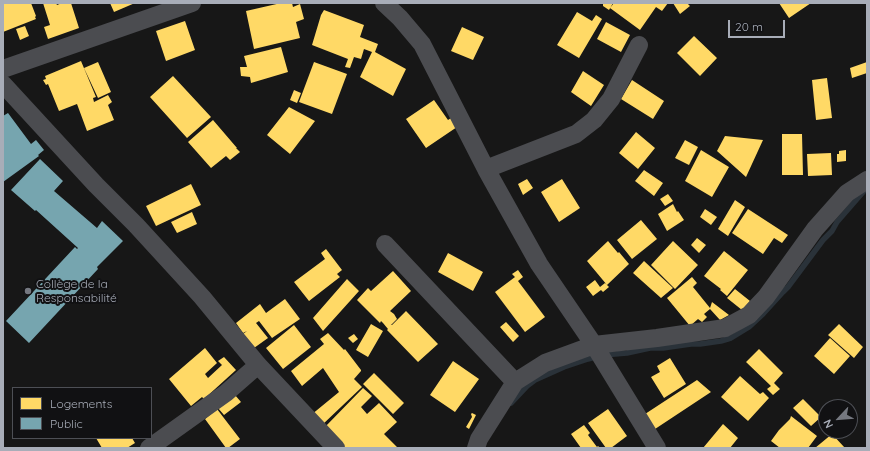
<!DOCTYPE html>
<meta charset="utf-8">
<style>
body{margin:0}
#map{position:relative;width:870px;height:451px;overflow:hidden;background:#171717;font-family:Quicksand,sans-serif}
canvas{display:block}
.frame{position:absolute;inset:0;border:4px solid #a8adb8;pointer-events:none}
.legend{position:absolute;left:12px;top:387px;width:140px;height:52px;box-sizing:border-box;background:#111113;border:1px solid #4d4f55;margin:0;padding:5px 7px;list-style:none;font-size:12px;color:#a8adb8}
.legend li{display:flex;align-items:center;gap:8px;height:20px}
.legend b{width:20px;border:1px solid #4d4f55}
.north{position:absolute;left:818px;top:399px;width:40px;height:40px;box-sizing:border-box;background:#111113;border:1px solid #4d4f55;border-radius:50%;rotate:244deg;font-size:11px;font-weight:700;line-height:16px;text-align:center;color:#a8adb8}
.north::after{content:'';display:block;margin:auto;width:14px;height:18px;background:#757880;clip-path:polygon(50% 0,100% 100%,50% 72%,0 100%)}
.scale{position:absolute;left:728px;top:20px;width:57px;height:18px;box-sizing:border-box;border:2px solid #a8adb8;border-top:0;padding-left:5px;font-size:12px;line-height:14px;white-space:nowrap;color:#a8adb8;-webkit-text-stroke:3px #111113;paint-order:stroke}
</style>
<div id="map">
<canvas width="870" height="451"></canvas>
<div class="frame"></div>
<ul class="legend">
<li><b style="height:11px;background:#ffd966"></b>Logements</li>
<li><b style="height:11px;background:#76a5af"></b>Public</li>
</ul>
<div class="north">N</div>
<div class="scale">20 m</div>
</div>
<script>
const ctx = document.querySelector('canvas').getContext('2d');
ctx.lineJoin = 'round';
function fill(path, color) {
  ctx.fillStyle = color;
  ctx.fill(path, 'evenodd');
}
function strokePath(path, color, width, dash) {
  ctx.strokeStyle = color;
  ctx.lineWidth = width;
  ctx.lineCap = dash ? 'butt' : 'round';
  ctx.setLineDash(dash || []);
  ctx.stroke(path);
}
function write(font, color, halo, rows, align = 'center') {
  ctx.font = font + ' Quicksand,sans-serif';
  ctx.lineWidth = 4;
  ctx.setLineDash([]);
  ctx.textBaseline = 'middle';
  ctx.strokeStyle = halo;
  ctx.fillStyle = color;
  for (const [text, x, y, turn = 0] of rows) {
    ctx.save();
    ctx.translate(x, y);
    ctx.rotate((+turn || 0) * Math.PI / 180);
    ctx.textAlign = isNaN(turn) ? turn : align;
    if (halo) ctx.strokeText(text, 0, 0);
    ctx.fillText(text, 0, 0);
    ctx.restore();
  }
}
const homes = new Path2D(`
 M3 3H31L36 16 35 17 36 19 3 32Z
 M43 3H56L57 5 62 3H71L79 28 48 39 44 27 50 25Z
 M110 3H135L114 12Z
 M281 3H292L293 7 300 4 304 19 296 22 300 38 254 49 246 11Z
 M603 3H613L609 10 603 6Z
 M614 3H668L662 11 656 7 640 30 610 8Z
 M673 3H687L690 6 680 14Z
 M779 3H811L789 18Z
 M324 10 364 25 360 37 378 44 375 52 406 69 393 96 360 77 372 52 364 49 361 59 354 57 350 68 345 67 348 59 312 45 321 15Z
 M577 12 592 21 596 15 602 19 579 58 557 45Z
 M185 21 195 50 166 61 156 31Z
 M606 22 630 35 621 52 597 39Z
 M25 26 29 36 20 40 16 29Z
 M462 27 484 37 473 60 451 51Z
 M694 36 717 58 700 76 677 53Z
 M281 47 288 72 251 83 250 77 241 76 240 67H247L244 56Z
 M81 61 96 97 93 98 94 102 108 95 112 102 108 105 114 120 87 131 77 104 59 111 48 84 46 85 43 80 46 79 45 76Z
 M98 62 111 92 98 98 84 68Z
 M314 62 347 74 332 114 299 102Z
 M867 62V73L852 78 850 68Z
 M583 71 604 85 591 106 571 92Z
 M173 76 211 117 187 138 150 97Z
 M827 78 832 118 816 120 812 80Z
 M632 80 664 101 653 119 621 99Z
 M294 90 301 93 297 103 290 100Z
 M434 100 448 120 451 118 457 127 426 148 406 119Z
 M289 107 315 121 290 154 267 135Z
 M213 120 237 148H236L240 152 230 160 226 156 211 168 188 142Z
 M636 132 655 148 638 169 619 153Z
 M782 134H802L803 175H782Z
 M725 136 763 140 746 177 717 151Z
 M685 140 698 147 689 165 675 158Z
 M701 150 729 167 712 197 685 181Z
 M846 150V161L837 162V154H839V151Z
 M831 153 832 175 808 176 807 154Z
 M644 170 663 183 654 196 635 181Z
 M527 179 533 188 523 195 518 184Z
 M562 179 580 208 559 222 541 192Z
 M191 184 201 205 156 226 146 206Z
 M668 194 673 201 665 206 660 199Z
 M735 200 745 207 728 236 718 229Z
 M673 204 677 212 678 211 684 220 667 231 658 214Z
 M705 209 717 217 711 225 700 217Z
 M748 209 788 235 782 243 774 238 763 254 732 233Z
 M192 212 197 224 177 233 171 222Z
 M641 220 657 239 632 259 617 240Z
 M697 238 706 245 699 253 691 245Z
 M608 241 618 253 619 252 629 264 607 285 587 261Z
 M673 241 698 265 675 289 651 265Z
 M326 249 342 270 337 274 340 277 309 301 294 282 325 259 321 253Z
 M724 251 748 270 727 296 720 290 721 289 704 276Z
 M448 253 483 272 473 291 438 272Z
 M644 261 673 288 661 298 633 273Z
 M518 270 523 277 518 281 545 317 525 332 495 292 515 277 512 274Z
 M393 271 411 291 390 311 394 314 397 319 391 325H392L406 311 438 344 418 362 387 330 388 329 383 323 381 321 380 323 357 300 368 288 371 291Z
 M692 277 697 283 693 287 710 308 712 302 729 315 720 320 710 309 704 314 707 317 702 322 698 319 690 326 667 298Z
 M347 279 359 291 323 331 313 318Z
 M595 280 600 287 605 283 609 287 603 292 601 290 593 296 586 287Z
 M735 289 750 301 742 310 727 298Z
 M285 299 300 319 272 338 259 321 256 323 268 338 254 348 243 334 247 331 243 333 236 323 260 304 266 313Z
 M506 322 519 336 513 342 500 327Z
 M371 324 383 331 368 357 356 350Z
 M839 324 863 347 854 358 828 335Z
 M294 325 311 347 283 369 266 348Z
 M328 333 344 350 345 349 361 370V371L354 379 362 387 321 426 311 415 339 392 323 368 302 386 291 371 324 344 320 339Z
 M354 334 358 339 353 343 348 338Z
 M830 338 850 356 834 374 814 356Z
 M205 348 217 363 205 374 208 378 222 365 218 361 224 357 236 370 204 399 202 397 191 406 169 379Z
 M759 349 783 373 774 383 780 389 773 395 767 389 771 386 746 362Z
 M670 358 686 384 664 398 651 377 660 372 657 366Z
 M453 361 479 379 455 412 430 395Z
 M374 373 404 403 393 414 363 384Z
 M740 376 760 394 763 392 769 398 748 421 721 397Z
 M697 380 711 392 652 431 642 416Z
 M363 388 372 396 361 407 367 414 379 403 397 422 384 434 398 448H343L324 428Z
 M235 395 241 402 224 415 218 408Z
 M803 399 821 417 811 426 793 408Z
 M217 409 240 439 228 448H226L205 419Z
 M608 409 627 436 611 448H606L588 423Z
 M472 413 476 415 469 429 466 427 472 417 471 414Z
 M791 416 817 436 808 448H780L771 441 779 430 790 419Z
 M723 424 738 438 730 448H703Z
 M584 425 590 433 588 435 597 447 598 446 600 448H581L571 434Z
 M832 434 845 448H815Z
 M96 438H132L135 443 127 448H102Z`);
const public = new Path2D(`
 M8 113 31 144 36 140 44 150 38 155 39 156 3 182V116Z
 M40 159 63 181 54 191 97 228 102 221 123 241 97 267 98 269 29 343 6 321 75 247 77 249 78 248 36 210 35 211 11 190Z`);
const stream = new Path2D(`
 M511 403 527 386 535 380 564 367 588 359 603 355 627 353 650 348H663L691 344H700L721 341 731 338 749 327 763 314 783 292 788 287 823 240 832 231 837 222 864 191`);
const minor = new Path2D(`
 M384 3 400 18 422 44 486 169 539 264 594 345 657 448
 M3 69 192 3
 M3 84 96 185 136 225 202 297 258 365 336 448
 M486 169 576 134 594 120 611 99 639 45
 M385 244 515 382
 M149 448 226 393 258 365
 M476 448 479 439 515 382 545 363 594 345 657 338 725 328 749 315 766 297 815 229 847 193 867 180`);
const markers = [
 [28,291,4,"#757880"]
];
const poiNames = [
 ["Collège de la",36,284],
 ["Responsabilité",36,298]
];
fill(homes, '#ffd966');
fill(public, '#76a5af');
strokePath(stream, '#2a3239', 5.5);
strokePath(minor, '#4b4c50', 18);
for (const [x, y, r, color] of markers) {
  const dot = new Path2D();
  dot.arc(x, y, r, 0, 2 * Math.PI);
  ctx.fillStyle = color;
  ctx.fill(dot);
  strokePath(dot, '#111113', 1.5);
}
write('12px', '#a8adb8', '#111113', poiNames, 'left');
</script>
